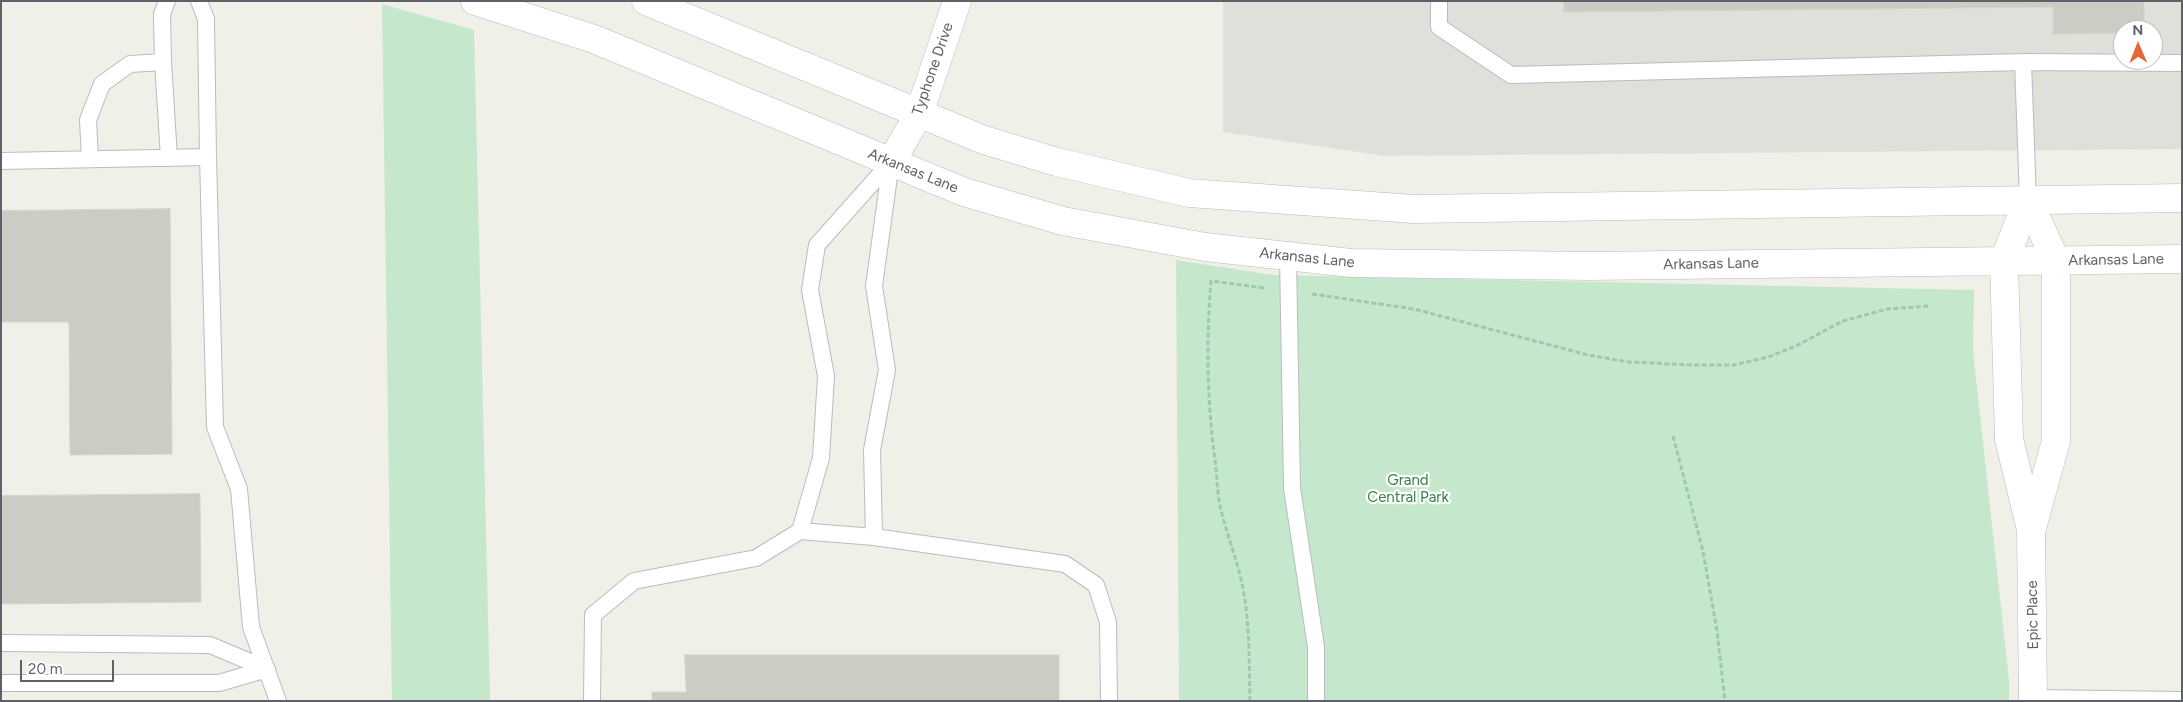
<!DOCTYPE html>
<style>
body{margin:0}
#map{position:relative;width:2183px;height:702px;overflow:hidden;background:#f1f0e8;font-family:Figtree,sans-serif}
canvas{display:block}
.frame{position:absolute;inset:0;border:2px solid #5f6168;pointer-events:none}
.north{position:absolute;left:2113px;top:20px;width:50px;height:50px;box-sizing:border-box;background:#fff;border:1px solid #bfc0c3;border-radius:50%;rotate:359deg;font-size:14px;font-weight:700;line-height:20px;text-align:center;color:#5f6168}
.north::after{content:'';display:block;margin:auto;width:18px;height:22px;background:#e76637;clip-path:polygon(50% 0,100% 100%,50% 72%,0 100%)}
.scale{position:absolute;left:20px;top:660px;width:94px;height:22px;box-sizing:border-box;border:2px solid #5f6168;border-top:0;padding-left:6px;font-size:15px;line-height:18px;white-space:nowrap;color:#5f6168;-webkit-text-stroke:4px #fff;paint-order:stroke}
</style>
<div id="map">
<canvas width="2183" height="702"></canvas>
<div class="frame"></div>
<div class="north">N</div>
<div class="scale">20 m</div>
</div>
<script>
const ctx = document.querySelector('canvas').getContext('2d');
ctx.lineJoin = 'round';
function fill(path, color) {
  ctx.fillStyle = color;
  ctx.fill(path, 'evenodd');
}
function strokePath(path, color, width, dash) {
  ctx.strokeStyle = color;
  ctx.lineWidth = width;
  ctx.lineCap = dash ? 'butt' : 'round';
  ctx.setLineDash(dash || []);
  ctx.stroke(path);
}
function write(font, color, halo, rows, align = 'center') {
  ctx.font = font + ' Figtree,sans-serif';
  ctx.lineWidth = 4.5;
  ctx.setLineDash([]);
  ctx.textBaseline = 'middle';
  ctx.strokeStyle = halo;
  ctx.fillStyle = color;
  for (const [text, x, y, turn = 0] of rows) {
    ctx.save();
    ctx.translate(x, y);
    ctx.rotate((+turn || 0) * Math.PI / 180);
    ctx.textAlign = isNaN(turn) ? turn : align;
    if (halo) ctx.strokeText(text, 0, 0);
    ctx.fillText(text, 0, 0);
    ctx.restore();
  }
}
const industrial = new Path2D(`
 M1223 1H2182V149L1385 156 1223 132ZM2123 30H2153V60H2123Z`);
const green = new Path2D(`
 M382 4 474 30 490 701H392Z
 M1176 260 1273 275 1974 290 1973 351 2009 681V701H1179Z`);
const building = new Path2D(`
 M1564 1H2144V30H2123V33L2053 34V7L1564 12Z
 M170 209 172 454 70 455 69 322H1V211Z
 M200 494 201 602 1 604V496Z
 M685 655H1059V701H652V692H686Z`);
const path = new Path2D(`
 M1312 294 1414 309 1588 355 1629 362 1691 365H1734L1768 357 1796 346 1843 321 1887 309 1930 306
 M1673 436 1703 551 1717 631 1725 701
 M1250 701C1249 665 1250 629 1244 594 1239 564 1227 536 1220 506 1217 491 1217 475 1215 460 1207 400 1206 342 1211 281L1264 288`);
const lane = new Path2D(`
 M167 1 162 14 163 62 169 158
 M199 1 206 19 208 157
 M1439 1V27L1511 75 2023 62 2182 63
 M2023 62 2028 200
 M90 159 88 120 102 84 130 64 163 62
 M1 161 208 157 215 427 239 489 251 627 278 701
 M1288 256 1292 488 1316 647V701
 M800 531 821 458 826 376 810 290 817 245 891 162
 M874 537 872 450 887 370 874 286 891 162
 M1 643 210 645 267 669
 M1 683H219L267 669
 M2033 698 2182 700
 M592 701 593 615 634 581 756 558 800 531 874 537 1065 564 1096 585 1108 622 1109 701`);
const street = new Path2D(`
 M891 162 919 114 957 1`);
const secondary = new Path2D(`
 M475 1 594 39 964 192 1063 221 1205 247 1351 263 1589 266 2182 259
 M646 1 984 140 1057 162 1189 193 1414 209 2182 198
 M2028 200 2004 261 2009 439 2031 530 2033 701
 M2028 200 2056 261V441L2032 528`);
const streetNames = [
 ["Typhone Drive",933,69,-71],
 ["Arkansas Lane",913,171,22],
 ["Arkansas Lane",1307,258,6],
 ["Arkansas Lane",2116,260,-1],
 ["Arkansas Lane",1711,264,-1],
 ["Epic Place",2033,615,-91]
];
const parkNames = [
 ["Grand",1408,481],
 ["Central Park",1408,498]
];
fill(industrial, '#e0dfda');
fill(green, '#c5e7cc');
fill(building, '#cccbc4');
strokePath(building, '#d6d4c6', 1);
strokePath(lane, '#babbc1', 18);
strokePath(street, '#babbc1', 29);
strokePath(secondary, '#b9bac1', 29);
strokePath(path, '#9ec8b2', 3, [5, 2.5]);
strokePath(lane, '#fff', 16);
strokePath(street, '#fff', 28);
strokePath(secondary, '#fff', 28);
write('15px', '#5f6168', '#fff', streetNames);
write('15px', '#358047', '#fff', parkNames);
</script>
